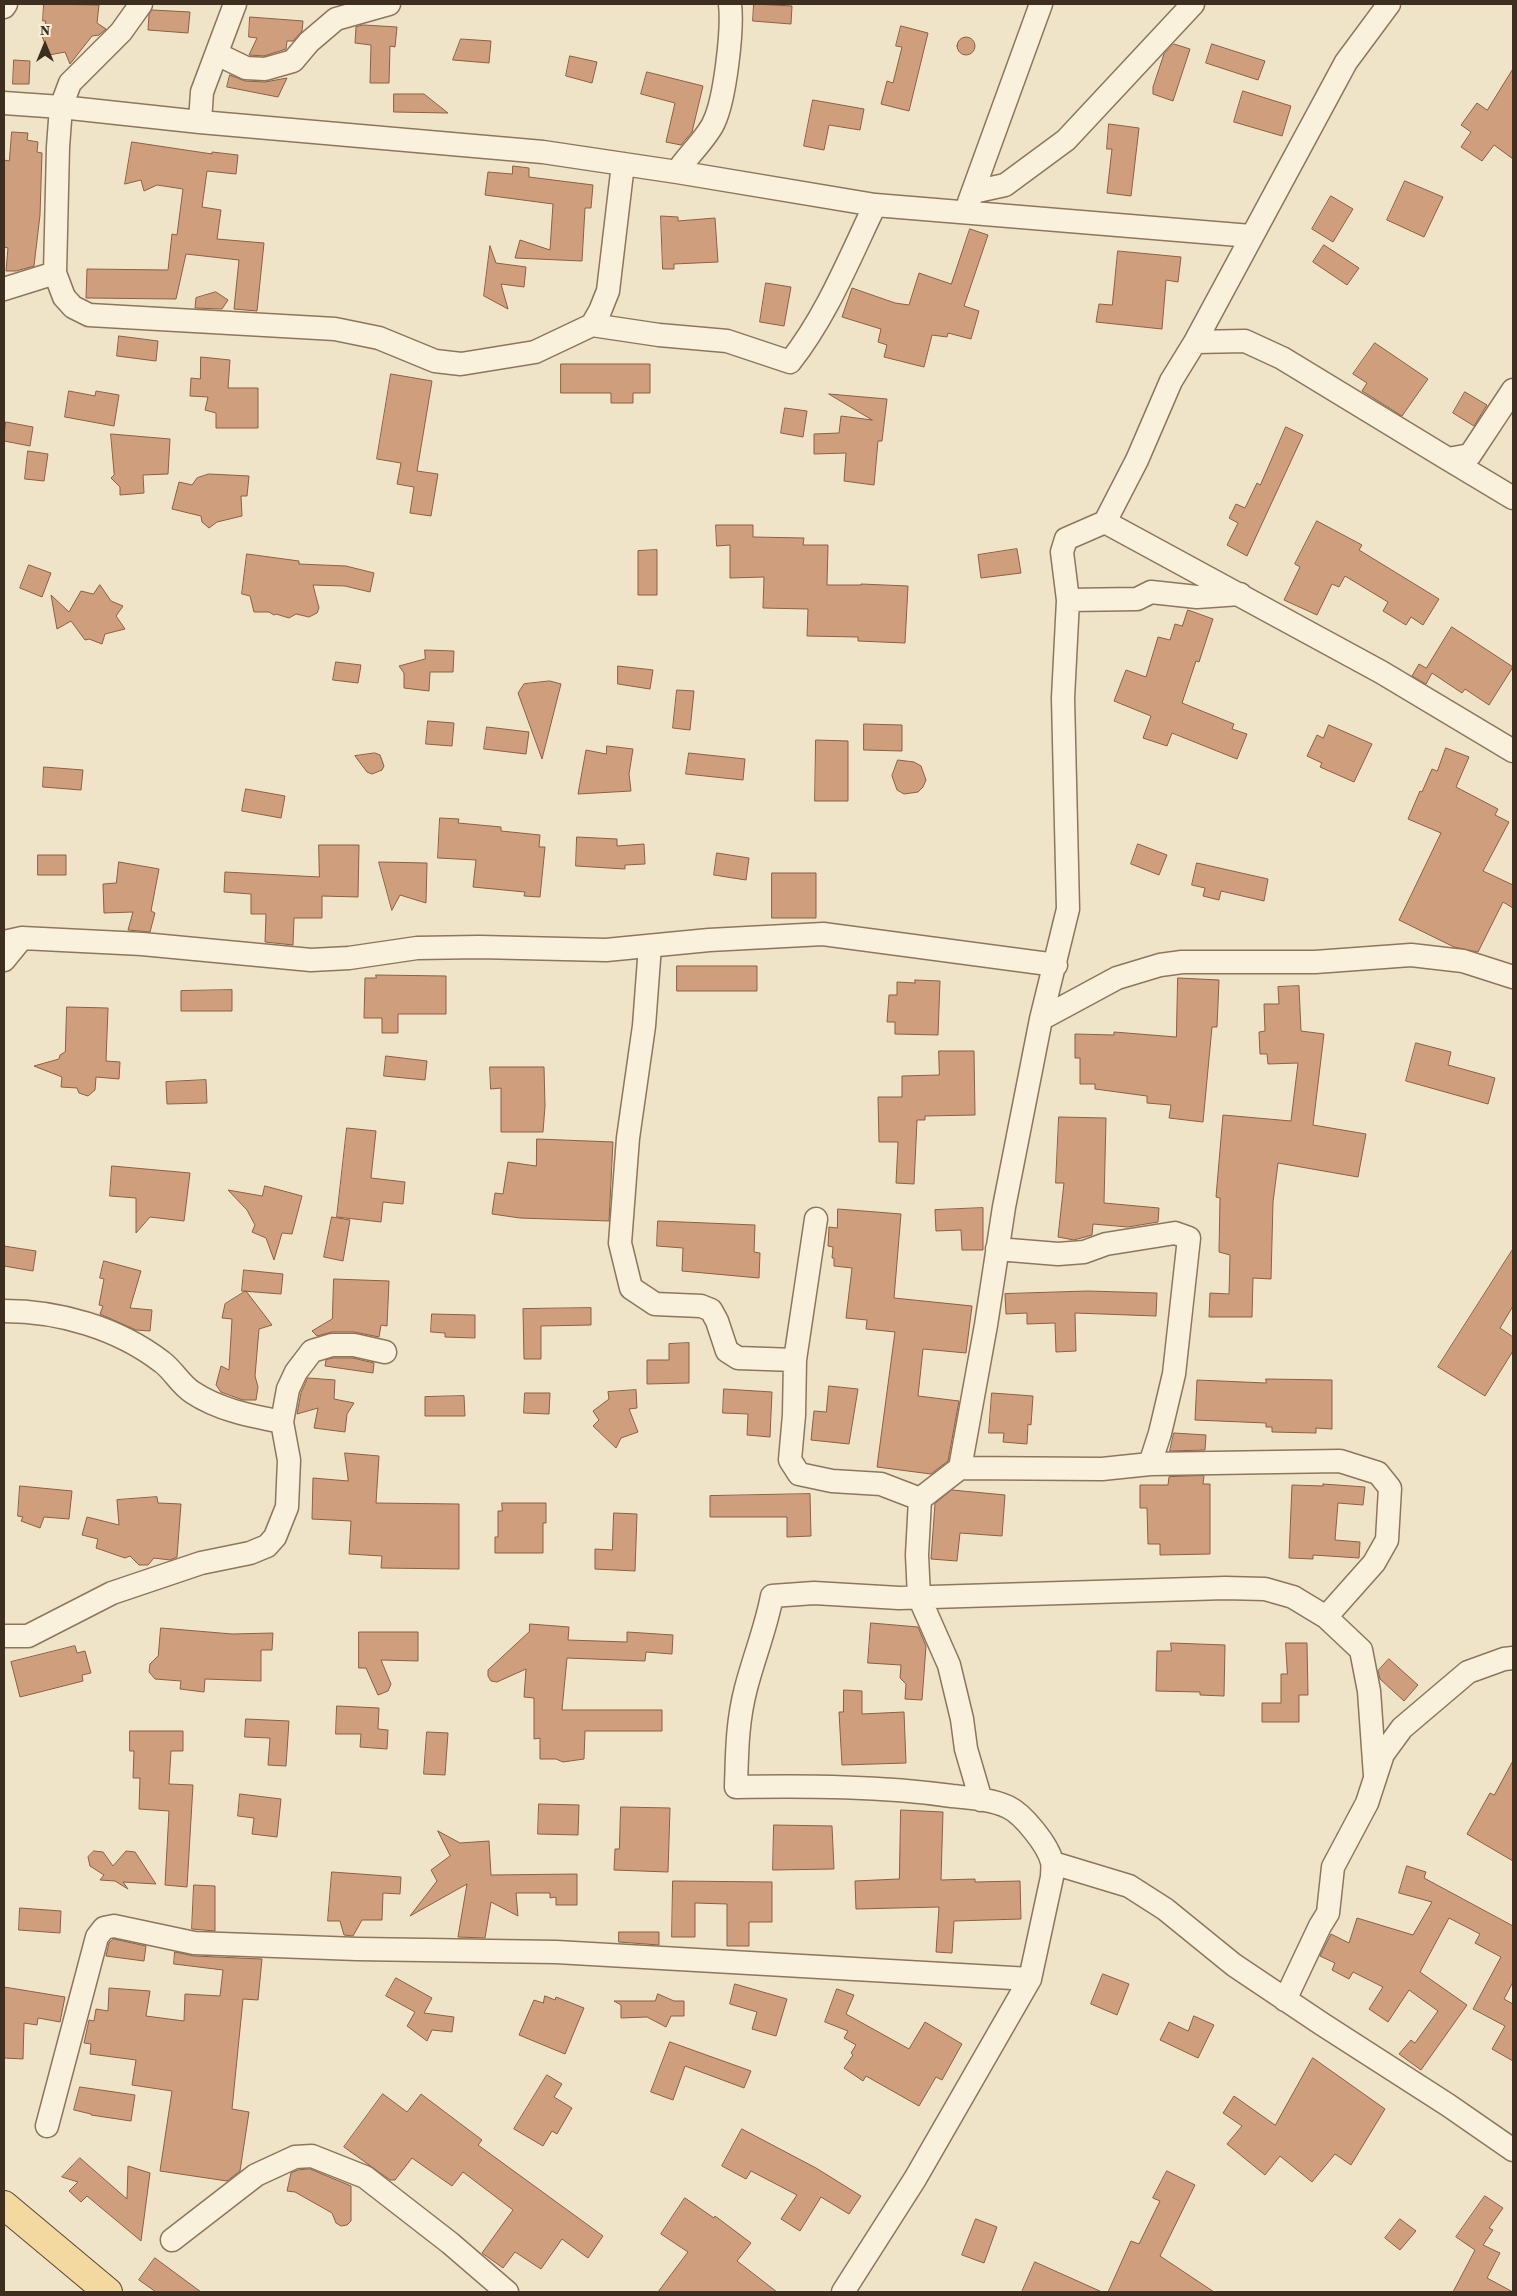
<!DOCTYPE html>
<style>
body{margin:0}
#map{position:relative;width:1517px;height:2296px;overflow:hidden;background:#f0e4c8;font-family:"Source Serif 4",serif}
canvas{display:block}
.frame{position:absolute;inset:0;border:5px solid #3d2e20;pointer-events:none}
.north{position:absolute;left:20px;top:20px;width:50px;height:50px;-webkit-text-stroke:4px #f7eed8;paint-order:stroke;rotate:0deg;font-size:14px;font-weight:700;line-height:20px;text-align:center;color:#3d2e20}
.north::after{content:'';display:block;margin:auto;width:18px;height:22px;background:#3d2e20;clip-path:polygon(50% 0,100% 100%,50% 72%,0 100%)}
</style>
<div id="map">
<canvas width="1517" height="2296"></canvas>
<div class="frame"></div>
<div class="north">N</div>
</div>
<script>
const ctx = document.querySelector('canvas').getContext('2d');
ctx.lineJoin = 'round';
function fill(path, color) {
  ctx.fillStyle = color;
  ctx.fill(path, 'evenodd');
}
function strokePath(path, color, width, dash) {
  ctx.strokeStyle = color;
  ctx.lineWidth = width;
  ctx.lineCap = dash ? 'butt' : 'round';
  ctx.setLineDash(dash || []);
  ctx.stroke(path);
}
const building = new Path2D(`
 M44 4 99 5 97 23 106 29 99 35 92 36 70 64 65 52 49 55 42 36 46 21H43Z
 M754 4 792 6 791 24 753 21Z
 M152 10 190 12 188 33 148 30 149 15Z
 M250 17 303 21 302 31 293 41H287L286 49 264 56 249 55 257 38 249 37Z
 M364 25 397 27 395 47 390 46 389 83H370L371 45 355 43 356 27Z
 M901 26 928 33 909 111 881 104 887 81 893 83 902 47 896 46Z
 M957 46a9 9 0 1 1 18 0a9 9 0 1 1-18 0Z
 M461 39 491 41 489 63 453 60Z
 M1174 44 1190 49 1173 101 1153 94V87L1164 54Z
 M1212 44 1265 61 1258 80 1206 63Z
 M570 56 597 62 592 83 566 76Z
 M14 60 30 61 29 84H13Z
 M1513 69V159L1494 145 1482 161 1461 147 1471 132 1461 125 1477 103 1487 110Z
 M647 72 703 86 692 132 681 145 666 142 675 103 641 94Z
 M230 75 245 81 265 82 287 78 278 97 227 87Z
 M1243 91 1291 106 1282 136 1234 122Z
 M394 94H424L448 113 394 112Z
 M813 100 864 109 860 130 829 125 824 150 804 146Z
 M1109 124 1139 128 1131 196 1107 193 1112 149H1107Z
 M12 132 28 133 27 140 38 142 37 152 42 153 40 215 34 266 16 271H6L8 248 4 247V160L9 161Z
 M132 142 212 154V152L238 155 236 174 207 171 202 207 221 210 217 239 264 243 257 311 234 309 239 260 186 254 176 299 86 298 87 269 168 270 172 234 177 235 183 189 157 185 144 191 141 180 125 184Z
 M513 166 529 168V177L593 185 591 208H585L582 261 515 258 520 240 550 250 553 204 485 195 488 172 512 174Z
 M1405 181 1443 197 1424 237 1387 220Z
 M1331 196 1353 209 1333 242 1312 229Z
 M661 216 678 217V221L715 218 718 262 674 264V269H663Z
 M970 229 988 235 964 306 979 311 971 339 948 333 947 337 932 335 924 367 884 357 887 345 878 342 881 329 842 317 852 288 895 303 909 305 919 273 951 284Z
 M1324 245 1359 268 1347 285 1313 262Z
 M490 246 496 263 526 267 524 287 501 284 508 309 484 296Z
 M1118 251 1181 257 1178 282 1166 280 1162 329 1096 322 1099 304 1112 305Z
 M766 283 791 287 784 326 760 322Z
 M216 292 228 300 222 309 195 308 196 298Z
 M119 336 158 341 156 361 117 356Z
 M1375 343 1428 379 1402 416 1362 391 1367 383 1353 374Z
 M201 357 230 360 228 388H258V428H216V413L205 410 208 397 190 396 191 378 200 379Z
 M561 364H650V393H633V403H611V393H561Z
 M391 374 432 381 417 471 438 474 431 516 410 513 414 487 397 484 401 463 377 459Z
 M69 391 95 396 96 391 119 395 114 426 65 417Z
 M1465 392 1487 405 1474 426 1453 413Z
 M829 394 887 399 882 441H878L874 485 844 481 846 453 814 454V434L839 433 841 416 872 420Z
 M785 408 807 411 803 437 781 433Z
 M6 422 33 427 30 446 4 441Z
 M1286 427 1303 435 1247 556 1227 545 1238 523 1229 518 1236 504 1245 508 1257 483 1260 485Z
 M111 434 170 439 168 474 143 475 144 493 120 495V487L111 478 114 475Z
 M28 451 48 454 44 481 25 479Z
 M209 474 249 476 247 496H241L242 516 217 522 209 528 202 522 201 516 172 509 179 482 192 485 197 478Z
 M1317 521 1362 545 1359 550 1439 599 1423 625 1411 617 1406 625 1383 611 1388 602 1345 576 1339 587 1332 584 1317 615 1284 600 1300 567 1295 564Z
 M716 525H753V537L804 538 803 545H828L827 585H861V584L908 586 905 643 858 641V637L807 636 808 609 763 608 764 577 730 578V545L717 546Z
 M1017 549 1021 573 981 578 978 555Z
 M657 550V595H638V551Z
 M247 554 299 561V564L346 566 374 573 370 592 345 586 313 585 319 608 317 613 309 617 296 614 289 618 276 614 274 615 269 612H254L250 596 242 594Z
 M29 565 51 573 42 597 20 588Z
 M100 585 111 601 123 606 116 616 125 629 105 634 102 644 89 639 85 640 71 621 57 629 51 595 69 612 81 591 93 594Z
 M1188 610 1213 619 1199 662 1196 661 1182 703 1234 724 1232 729 1247 734 1237 759 1172 733 1167 746 1143 738 1151 716 1114 701 1126 670 1146 677 1158 637 1170 640 1175 624 1182 626Z
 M1452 627 1513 667 1489 705 1465 689 1462 693 1432 673 1426 684 1412 676 1419 664 1426 668Z
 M425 650 454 651 453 672H430L429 691 404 688V673L399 666 425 659Z
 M336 662 361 665 358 683 333 680Z
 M618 666 653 670 650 689 618 684Z
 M550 681 561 684 542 759 518 693 524 684Z
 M677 690 694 691 690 730 673 728Z
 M428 721 454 723 452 746 426 744Z
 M864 724 902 725V751L864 750Z
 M1329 725 1372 744 1354 782 1320 767 1322 763 1307 756 1317 735 1323 738Z
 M487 727 529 732 526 754 484 749Z
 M816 740 848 741V801H815Z
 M607 746 633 749 629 774 631 791 578 794 586 750 606 754Z
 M1446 748 1469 757 1456 787 1498 809 1495 815 1509 822 1483 871 1513 885V908L1503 902 1478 952 1454 947 1399 920 1441 833 1408 819 1420 791 1422 792 1432 769 1437 771Z
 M375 753 380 755 384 766 382 770 372 774 367 772 355 756Z
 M689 753 745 759 743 780 686 774Z
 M898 760 914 762 921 766 926 780 923 787 918 792 904 794 897 790 892 776Z
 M44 767 83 770 81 790 43 787Z
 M246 789 285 796 281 818 242 811Z
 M440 818 459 819 458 823 501 827V831L540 835 539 847H545L540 897 524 896 525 892 473 887 476 860 438 858Z
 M577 837 617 839V846L644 844 645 864 625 865V869L576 866Z
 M1138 844 1167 855 1159 875 1131 864Z
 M319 845H359L358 897 322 896V918H294L293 945 265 942 266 914H251V894L224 892 225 872 319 877Z
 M717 853 749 858 746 880 714 875Z
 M38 855H66V875H38Z
 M119 862 159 869 151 911 155 913 150 932 128 930 133 912 104 913 103 884 116 883Z
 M379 862 427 863 426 903 400 895 392 910Z
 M1197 863 1268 879 1264 901 1221 891 1219 900 1203 896 1205 888 1192 885Z
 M772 873H816V918H772Z
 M677 966H757V991H677Z
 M376 975 446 976V1014H398V1033H382V1018H364L365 978H376Z
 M1178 978 1219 980 1217 1027H1212L1203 1122 1169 1118 1171 1105 1147 1103V1096L1095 1089V1084H1080V1058H1075V1034L1114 1035V1032L1176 1037Z
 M915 980 940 981 938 1035 895 1034V1022H887L889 995H897V982L915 983Z
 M1299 986 1301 1031 1324 1034 1313 1125 1366 1134 1358 1177 1278 1163 1273 1202 1271 1279 1253 1278 1252 1317H1209L1210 1293 1229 1294 1230 1255 1219 1252 1220 1198 1216 1197 1223 1115 1291 1121 1298 1063 1268 1064 1267 1054H1260L1259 1032 1265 1031 1264 1004H1279L1278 987Z
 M232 990V1011H181V991Z
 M67 1007 108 1008 106 1061 120 1062 119 1079 96 1077 95 1090 88 1096 79 1093 77 1088 61 1087 62 1077 34 1066 59 1059 60 1055 65 1052Z
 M1416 1043 1451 1052 1448 1065 1495 1078 1488 1104 1406 1081Z
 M939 1051H974L975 1115 925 1116V1120H917L914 1184 896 1183 898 1142H879L878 1097H902V1076L939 1075Z
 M386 1056 427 1061 425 1080 384 1076Z
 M490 1067H544L545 1106 543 1132H501V1088L491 1089Z
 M206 1080 207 1103 167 1104 166 1082Z
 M1059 1117 1106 1118 1104 1203 1159 1208 1158 1222 1128 1227 1093 1224 1092 1235 1074 1240 1058 1237 1064 1183H1056Z
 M347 1128 376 1131 371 1178 405 1182 403 1204 383 1202 381 1222 337 1217Z
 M537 1139 613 1142 609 1221 520 1218 492 1214 495 1193 503 1194 508 1162 536 1166Z
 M112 1166 190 1173 184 1221 150 1217 136 1233V1198L110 1196Z
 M265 1186 302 1196 292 1234 282 1233 274 1260 266 1238 252 1232 255 1225 247 1210 228 1190 262 1196Z
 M983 1208V1250H962L961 1230 936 1231 935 1210Z
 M838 1209 901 1214 894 1298 972 1306 966 1353 923 1349 918 1396 959 1401 948 1461 931 1474 877 1467 895 1332 866 1329 867 1320 846 1318 852 1268 834 1266V1258H832L833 1247 828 1246 829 1227 837 1228Z
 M332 1217 350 1220 343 1261 324 1257Z
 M658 1221 755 1225 754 1252 760 1253 759 1278 682 1271 683 1248 657 1246Z
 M4 1246 36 1251 33 1271 4 1266Z
 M1513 1249V1306L1500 1328 1513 1337V1351L1485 1396 1438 1367Z
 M104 1261 141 1271 130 1308 152 1310 150 1331 136 1330 100 1314 103 1306 99 1305 104 1279 100 1278Z
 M244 1270 283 1274 281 1294 242 1291Z
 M334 1279 389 1281 387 1326 381 1325 379 1337 354 1332H332L317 1336 312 1331 332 1319Z
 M246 1291 272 1325 259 1329 255 1376 258 1387 256 1400H243L229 1395 221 1392 216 1385 221 1366 229 1370 232 1319 222 1318 225 1304Z
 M1088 1291 1157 1293 1156 1316 1075 1313 1076 1351 1056 1352 1055 1323 1027 1324V1313L1006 1314 1005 1294Z
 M591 1308V1325L541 1326V1359H524L523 1309Z
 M432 1314 475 1315V1338L445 1337V1333L431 1332Z
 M689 1343V1383L647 1384V1360H669V1344Z
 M334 1358H353L374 1363 373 1373 325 1366 326 1360Z
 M308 1378 335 1380 334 1399 354 1403 347 1414 345 1432 314 1428 318 1408 297 1414 301 1393Z
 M1266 1379 1332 1380V1429L1316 1428V1433L1272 1432V1427H1266V1423L1195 1420 1197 1380 1266 1383Z
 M829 1386 858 1389 849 1444 811 1440 814 1411 826 1412Z
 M724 1389 772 1392 770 1437 747 1435 748 1414 723 1413Z
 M636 1390 637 1408 629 1409 638 1432 621 1438 616 1448 593 1426 599 1420 593 1411 609 1399 608 1392Z
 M525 1393H550L549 1414 524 1413Z
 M992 1393 1033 1396 1031 1425 1028 1424 1027 1444 1003 1442 1004 1433H989Z
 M464 1396 465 1416H425V1397Z
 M1174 1433 1206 1435 1205 1450 1170 1451Z
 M345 1453 379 1456 376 1503 459 1504V1569L381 1568 382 1556 349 1554 351 1521 312 1519 313 1478 348 1481Z
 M1204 1476 1203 1484H1210V1554L1160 1555V1544H1148L1147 1508H1140V1485H1168L1169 1477Z
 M1323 1484 1365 1487 1363 1505 1338 1503 1335 1540 1360 1542 1359 1558 1313 1555V1559L1289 1558 1292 1485 1323 1486Z
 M20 1486 72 1491 69 1519 44 1517 40 1528 21 1521 23 1517 18 1516Z
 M952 1490 1005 1495 1002 1536 960 1533 957 1561 931 1559 935 1504Z
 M810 1494 811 1536 787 1537V1517H710V1496Z
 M157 1497 158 1503 181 1504 177 1557 170 1560 154 1558 148 1565H139L130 1556 125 1558 96 1548 98 1539 82 1535 87 1517 119 1525 117 1500Z
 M502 1503H546V1523H543V1553H495V1537H498V1511H502Z
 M614 1513 637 1514 635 1571 595 1569V1549L612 1550Z
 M871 1623 918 1627 926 1646 922 1700 905 1699 906 1684 900 1678 901 1665 868 1663Z
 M530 1624 569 1627 568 1640 627 1642V1632L673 1635 672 1654 646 1652 645 1661 567 1658 562 1710H662V1731H585L584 1759 563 1762 556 1759H540V1738L534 1739V1698L524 1697 526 1669 497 1682 491 1681 488 1676V1670L529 1632Z
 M161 1628 232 1634 273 1633 272 1650H261V1681L205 1679 204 1692 180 1689 181 1681 155 1679 149 1672 150 1664 158 1656Z
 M359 1632H418V1661L381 1660 391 1684 388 1691 378 1695 366 1668H359Z
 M1171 1643 1225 1645 1224 1696 1200 1695V1692L1156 1691 1157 1651H1171Z
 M1286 1643H1307L1308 1695H1299V1722H1262V1703H1281V1674H1287Z
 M75 1646 77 1653 85 1651 91 1673 82 1675 83 1681 20 1697 11 1662Z
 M1389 1659 1418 1685 1404 1701 1380 1679 1378 1671Z
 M844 1690 862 1691V1714L904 1712 906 1763 842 1765 839 1712H843Z
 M337 1706 379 1708 378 1729 388 1730 387 1749 360 1747 361 1734H336Z
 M246 1719 289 1721 286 1766 268 1765 270 1738 245 1737Z
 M130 1731H183V1751H171L169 1784 193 1785 187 1887 165 1885 169 1811 139 1809 140 1778H133L134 1751H130Z
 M427 1732 448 1733 445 1775 424 1774Z
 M1513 1761V1861L1467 1834 1490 1793 1494 1795Z
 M240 1794 281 1799 277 1837 252 1834 254 1818 238 1816Z
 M539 1804 579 1805 578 1835 538 1834Z
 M621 1807 670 1808 668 1872 614 1870 615 1849H619Z
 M901 1810 943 1812 941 1880 975 1879V1882L1020 1881 1021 1919 954 1921 952 1953 936 1952 939 1907 856 1909 855 1881 899 1879Z
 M774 1825 832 1826 834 1869 773 1870Z
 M438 1831 460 1843 489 1841 491 1875 577 1874V1905H556V1897L550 1898V1893H516L518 1916 491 1902 485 1938 458 1937 467 1884 410 1916 437 1881 431 1870 450 1856Z
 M94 1851 103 1852 113 1866 126 1851 135 1852 156 1884 123 1882 128 1889 115 1881 100 1880 104 1875 90 1866 88 1857Z
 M1407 1866 1426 1872 1424 1878 1513 1926V1982L1504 1999 1513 2004V2061L1492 2049 1505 2026 1473 2009 1501 1957 1475 1943 1480 1934 1449 1918 1420 1972 1467 2005 1421 2070 1399 2054 1411 2040 1415 2043 1438 2011 1409 1990 1388 2022 1369 2009 1383 1987 1353 1972 1349 1979 1332 1970 1335 1963 1320 1956 1331 1934 1349 1943 1357 1918 1413 1935 1432 1902 1399 1893Z
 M332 1872 401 1877 400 1894 383 1893 382 1920H362L353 1936 344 1935 340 1921H328Z
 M673 1881 772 1882V1922H749V1946H727V1904L695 1903V1937H672Z
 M194 1885 215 1886V1931L192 1929Z
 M20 1908 61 1911 60 1933 19 1930Z
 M619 1932H659V1945L619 1942Z
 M114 1939 146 1946 144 1961 106 1956 109 1943Z
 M175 1952 194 1956 262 1959 258 2000 243 1999 232 2109 249 2112 240 2171 227 2181 160 2171 172 2091 132 2085 136 2060 90 2054 91 2044 84 2043 89 2020 94 2021 96 2009 108 2011 109 1988 150 1991 146 2016 184 2021 185 1994 220 1996 223 1970 174 1964Z
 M1103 1974 1129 1984 1117 2015 1091 2004Z
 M396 1978 432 1998 424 2013 454 2017 452 2032 432 2030 427 2041 407 2026 415 2012 386 1996Z
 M735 1984 787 1999 776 2036 752 2029 757 2012 730 2004Z
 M4 1987 65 1997 60 2022 38 2018 37 2025 24 2023 23 2059 4 2058Z
 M837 1989 854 1995 846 2014 909 2049 925 2022 962 2044 942 2080 936 2077 919 2106 866 2076 863 2081 844 2068 853 2055 851 2053 856 2045 844 2038 848 2031 825 2022Z
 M658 1994 674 2001H684V2016H671L666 2027 647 2017 621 2018V2005L614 2001H655Z
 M545 1996 555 2000 556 1997 584 2008 565 2054 519 2035 534 2000 543 2003Z
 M1194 2016 1214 2025 1198 2058 1160 2040 1169 2022 1188 2031Z
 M670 2042 751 2071 744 2088 685 2066 673 2100 651 2092Z
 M1313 2058 1385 2109 1351 2165 1335 2154 1312 2182 1280 2156 1265 2175 1227 2144 1242 2126 1223 2113 1234 2096 1275 2125Z
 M547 2075 562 2084 554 2097 572 2108 557 2134 552 2131 543 2146 514 2129Z
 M80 2087 135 2095 131 2121 91 2115V2114L74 2110Z
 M383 2094 407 2112 421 2094 482 2140 478 2145 603 2236 588 2258 562 2239 541 2269 515 2252 503 2268 482 2253 513 2210 463 2172 452 2186 412 2158 395 2180H390L344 2147Z
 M742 2129 816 2168 861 2196 849 2214 821 2197 800 2231 781 2219 797 2195 751 2171 746 2179 722 2166Z
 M80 2158 127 2199 128 2166 150 2173 141 2241 87 2196 81 2202 69 2191 78 2182 62 2177Z
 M310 2169 351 2186V2221L347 2225 341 2226 336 2223 332 2213 295 2192 287 2191 291 2173 298 2170Z
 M1167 2171 1195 2185 1160 2256 1214 2292H1108L1131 2241 1139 2244 1160 2201 1153 2198Z
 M1485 2196 1503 2208 1489 2228 1493 2230 1483 2245 1500 2253 1487 2278 1513 2292H1453L1475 2250 1456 2237Z
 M685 2198 714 2218 715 2216 751 2243 737 2261 777 2292H658L688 2252 661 2234Z
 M976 2219 997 2227 984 2263 962 2255Z
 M1400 2219 1416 2231 1400 2250 1385 2238Z
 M155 2258 201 2292H156L139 2280Z
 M1035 2262 1102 2292H1022Z`);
const minor = new Path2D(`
 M141 4 121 32 70 83 61 107 200 122 543 152 677 172 875 205 1251 236
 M4 7 6 4
 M217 54 246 68 265 69 293 61 309 42 336 19 389 4
 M4 103 61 107 58 147 55 273 64 297 73 307 89 315 335 329 379 338 435 361 461 364 535 352 592 325 600 311 608 291 623 164
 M200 122 202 92 235 4
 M677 172C687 156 708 137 714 122 725 99 733 30 730 4
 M973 192 1005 185 1066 140 1193 4
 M969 202 1041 4
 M4 289 55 273
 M592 325 659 335 727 341 790 362C827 315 849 259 875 205
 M1195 342 1245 341 1282 358 1448 459 1470 455 1513 390
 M1448 459 1513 498
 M1105 522 1381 672 1513 751
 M1068 600 1137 599 1151 592 1197 597 1240 594
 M4 942 22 938 142 944 311 960 349 958 417 948 479 947 606 950 709 940 823 934 1056 965
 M650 946 644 1026 628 1138 620 1243 631 1288 655 1304 701 1306 711 1310 717 1321 727 1351 738 1358 795 1360
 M4 960 22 938
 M1041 1019 1117 978 1160 965 1182 962H1315L1411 955 1463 961 1513 977
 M816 1219 795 1360 794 1415 790 1460 799 1474 832 1481 881 1484 920 1499
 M4 1311C59 1311 118 1328 162 1362 173 1370 180 1384 192 1392 219 1410 251 1416 282 1422
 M1150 1464 1340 1461 1378 1473 1390 1488 1387 1540 1374 1563 1326 1617
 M960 1468 1102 1469 1150 1464 1160 1433 1174 1374 1189 1238 1175 1233 1106 1244 1084 1252 1058 1254 997 1249
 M4 1636H28L112 1593 201 1563 250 1553 267 1546 275 1537 287 1507 289 1460 282 1422 288 1389 296 1372 312 1351 332 1345H354L385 1352
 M981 1800 966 1749 962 1719 949 1665 919 1597 917 1555 920 1499 960 1468 986 1325 1004 1207 1041 1019 1068 909 1063 698 1068 600 1062 552 1066 539 1105 522 1137 460 1171 381 1195 342 1346 62 1389 4
 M1053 1863 1129 1886 1165 1909 1234 1965 1322 2024 1448 2105 1513 2150
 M1285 2000 1320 1926 1328 1913 1333 1867 1367 1803 1383 1754 1402 1728 1468 1672 1504 1659 1513 1658
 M47 2126 97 1937 104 1928 114 1926 194 1943 357 1949 556 1952 1030 1979
 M172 2240 256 2175 295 2157 312 2156 365 2177 450 2243 507 2292
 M843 2292 915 2179 1030 1979 1052 1877C1052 1872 1053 1866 1052 1862 1048 1845 1023 1814 1008 1807 991 1799 970 1798 952 1796 881 1786 808 1786 736 1787 737 1753 737 1722 746 1688 754 1657 766 1628 772 1596L814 1593 899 1598 1225 1588 1265 1589 1293 1597 1326 1617 1361 1650 1369 1691 1375 1776`);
const major = new Path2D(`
 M4 2205 108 2292`);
fill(building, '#cf9f7d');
strokePath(building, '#8d5f41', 1);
strokePath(minor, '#8d765c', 25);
strokePath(major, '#5b4430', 30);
strokePath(minor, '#faf1dc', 22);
strokePath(major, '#f3d9a0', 28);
</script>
